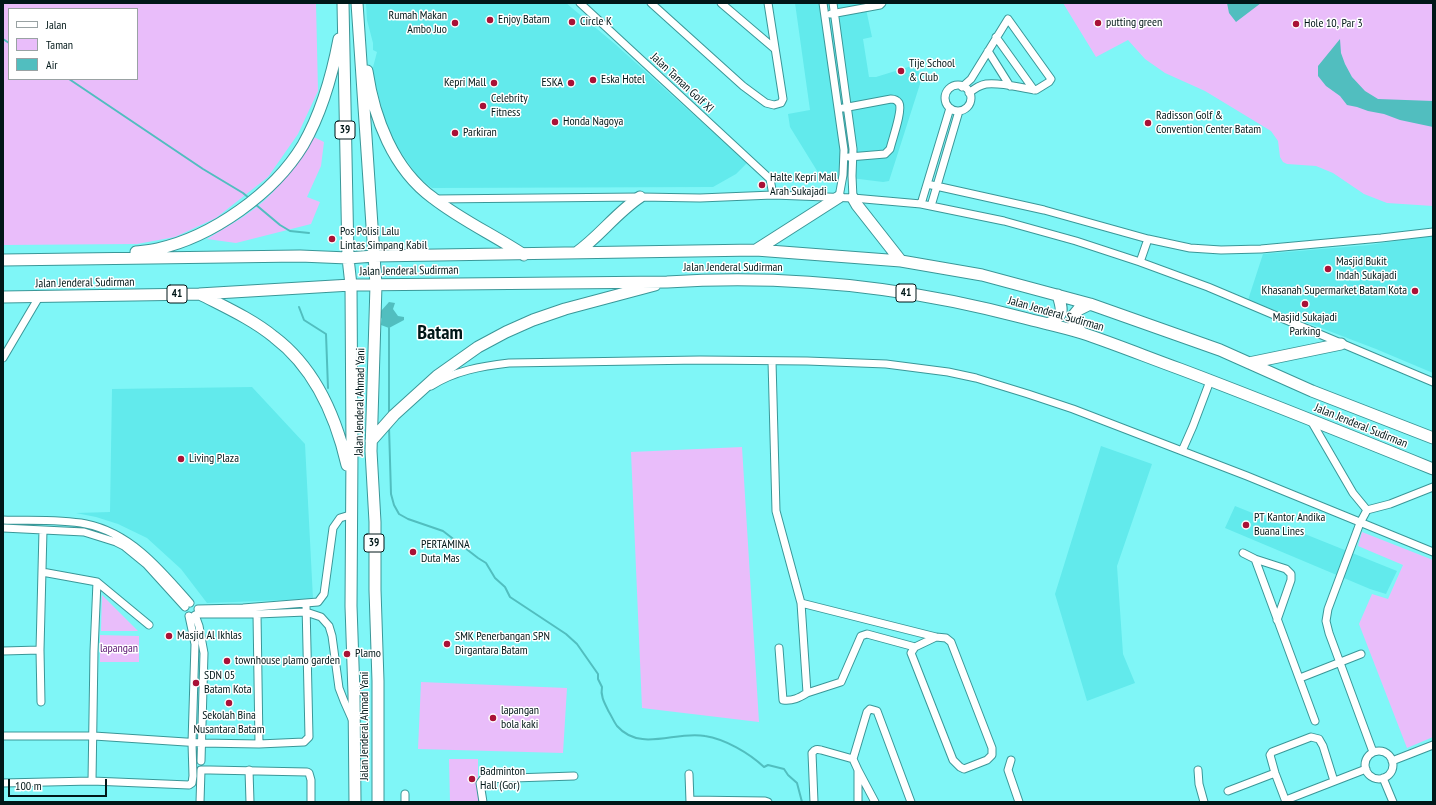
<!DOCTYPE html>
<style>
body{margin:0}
#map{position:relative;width:1436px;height:805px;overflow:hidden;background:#7ff6f7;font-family:"PT Sans Narrow",sans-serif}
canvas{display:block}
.frame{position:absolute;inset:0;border:4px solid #001718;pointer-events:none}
.legend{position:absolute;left:8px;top:8px;width:130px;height:72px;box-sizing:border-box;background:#fff;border:1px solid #99a2a3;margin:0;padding:5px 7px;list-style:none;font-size:12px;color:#001718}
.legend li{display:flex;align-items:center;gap:8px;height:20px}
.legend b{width:20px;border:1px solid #99a2a3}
.scale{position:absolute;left:8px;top:779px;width:99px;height:18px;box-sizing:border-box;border:2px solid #001718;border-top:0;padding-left:5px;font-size:12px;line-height:14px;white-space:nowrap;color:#001718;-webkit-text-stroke:3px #fff;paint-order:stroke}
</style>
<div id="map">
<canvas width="1436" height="805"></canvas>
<div class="frame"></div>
<ul class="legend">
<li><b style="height:5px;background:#fff"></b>Jalan</li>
<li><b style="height:11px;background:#e9bdfa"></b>Taman</li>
<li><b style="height:11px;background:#51bebf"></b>Air</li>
</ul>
<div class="scale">100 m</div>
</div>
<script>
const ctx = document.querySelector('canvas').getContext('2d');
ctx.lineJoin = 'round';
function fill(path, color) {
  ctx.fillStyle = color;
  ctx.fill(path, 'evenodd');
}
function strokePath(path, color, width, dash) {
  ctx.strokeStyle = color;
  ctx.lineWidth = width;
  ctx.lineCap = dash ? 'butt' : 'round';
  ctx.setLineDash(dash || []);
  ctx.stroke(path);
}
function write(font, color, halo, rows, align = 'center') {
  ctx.font = font + ' "PT Sans Narrow",sans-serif';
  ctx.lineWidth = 3;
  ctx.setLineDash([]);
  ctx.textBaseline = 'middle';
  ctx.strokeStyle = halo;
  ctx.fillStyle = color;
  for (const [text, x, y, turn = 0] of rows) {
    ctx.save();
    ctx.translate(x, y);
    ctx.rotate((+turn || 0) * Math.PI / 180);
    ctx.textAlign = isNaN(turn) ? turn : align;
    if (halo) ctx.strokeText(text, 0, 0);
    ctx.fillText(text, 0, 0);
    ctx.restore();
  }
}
const built = new Path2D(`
 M366 3H566L615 44 747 163 736 174 713 187 432 188 418 177 389 135 372 71 377 52 373 50V43L367 20Z
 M795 3H885L886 6 866 9 872 37 863 39 869 77H876L918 64 920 84 889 181 883 182 819 174 790 127 788 114 810 110Z
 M1422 237H1433V373L1376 349 1248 300 1263 254 1369 245Z
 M252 387 305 444 313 599 207 603 181 569 147 538 118 524 96 517 76 513 110 512 112 389Z
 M1101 446 1152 464 1117 566 1123 654 1135 683 1087 701 1055 594Z
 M1235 506 1397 571 1386 594 1370 589 1225 528Z`);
const green = new Path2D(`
 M3 3H316L318 91 298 134 268 177 216 218 175 237 137 244 3 245ZM9 9H137V79H9Z
 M1063 3H1433V206L1387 203 1364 194 1333 173 1316 166 1287 164 1283 162 1280 157 1278 141 1271 131 1205 91 1165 73 1145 59 1128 40 1096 57Z
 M314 137 324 142 321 166 307 197 320 202 311 224 236 243 207 239C228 226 256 211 272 193 289 176 301 157 314 137Z
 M742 447 759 722 642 708 631 452Z
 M1362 532 1433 560V737L1407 748 1359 624 1372 594 1388 599 1403 565 1358 546Z
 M102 595 138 631H101Z
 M100 635 139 636V662H100Z
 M421 682 567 688 563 753 418 749Z
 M449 759H478V802H450Z`);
const water = new Path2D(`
 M1227 3H1261L1236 22 1229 13Z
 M1340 39 1341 53 1345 64 1352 77 1365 91 1378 99 1433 101V127L1400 120 1384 114 1368 111 1357 107 1347 105 1340 96 1326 86 1318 76V66Z
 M389 302 395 303 393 309 398 316 404 317V320L389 328 381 325 382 319 379 314 381 311Z`);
const stream = new Path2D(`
 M3 39 9 43
 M69 79 203 169 243 193 249 198
 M255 204 280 225 290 231 309 233
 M299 307 304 320 326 334 328 388
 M389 414V328
 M389 427 391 494 394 505 399 514 408 519 443 531 478 558 486 563 495 578 505 587 510 597 566 634 577 644 598 674V679L602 687C600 696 605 704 609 712 612 717 614 722 617 726 641 753 676 730 705 736 725 739 749 753 764 767L768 765 784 769 788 775 797 783 802 802`);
const minor = new Path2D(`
 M580 3 770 179 773 195
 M651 3 743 86 766 103 774 105 781 103 783 99 768 3
 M721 3 775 49
 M823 3 844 150 843 175 839 197
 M833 3 853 149 852 176 853 198
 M831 14 880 5 882 3
 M996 37 1034 90
 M988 51 1010 86
 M945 98a13 13 0 1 1 26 0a13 13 0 1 1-26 0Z
 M962 87 971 79 1008 19 1051 79 1049 82 1036 90C1020 88 1002 82 986 84 980 85 974 89 969 93
 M843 108 891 99C895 99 897 100 899 103 903 110 892 140 890 149L885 154 849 157
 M927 184 1044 210 1148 239 1190 248 1221 250 1261 249 1381 238 1433 232
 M435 199 640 197 700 198 773 195 853 198 921 204 1004 221 1076 241 1140 262 1208 287 1433 382
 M921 204 950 108
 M931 206 959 111
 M1140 262 1148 239
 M3 358 39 297
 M772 361 776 511 801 603 936 637
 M431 386C454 371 482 366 509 363L700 360 807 361 886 364 948 372 976 378 1028 394 1073 409 1247 476 1433 552
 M1310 419 1353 493 1367 510
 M1182 451 1193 426 1210 381
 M3 520C30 521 59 519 86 524 131 533 161 570 190 603
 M3 528 84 532 116 542 124 546 146 564 185 607
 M1243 553 1255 559 1286 569 1291 574V580L1277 620
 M1255 559 1315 721
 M42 572 97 582 149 625
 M198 609 243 608 318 602 324 594 333 528 340 518 350 515
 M197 614H257L306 612 321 617 329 626 332 636 339 688 344 701 352 719
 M257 614 259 744
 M195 615 199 626 204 653 201 761
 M936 637 946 638 951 642 992 748V755L987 760 964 769 960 767 953 760 911 653 915 647Z
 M779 648 783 700C793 701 799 698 807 693L801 603
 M3 651 40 650
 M1300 678 1361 654
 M807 693 841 682 861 636 867 634 915 647
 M41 702 40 650 43 530
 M3 736H94L201 743 259 744 304 742 309 737 306 604
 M1365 765a14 14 0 1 1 28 0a14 14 0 1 1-28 0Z
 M1373 752 1329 633 1326 621 1328 609 1360 523 1367 510 1390 504 1433 487
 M1011 760 1008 770 1019 802
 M1392 761 1433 745
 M249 770 250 802
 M858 770V802
 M1198 770 1199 784 1204 802
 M689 774 690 802
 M1383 778 1393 802
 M92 781 94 651 97 582
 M3 783 92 781 189 785 192 783 193 776 192 743 195 644 189 616
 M1228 791 1275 773
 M690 800 765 801 768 802
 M1286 800 1366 769
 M200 802 201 770H210L307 772 309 773 311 780V802
 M405 802V794
 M483 802 480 783 483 779 574 776
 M814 802 812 753C815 749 817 749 821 750L853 759
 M875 802 858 770 853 759 867 712 870 709 877 711 880 719 911 802
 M1286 802 1275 773 1270 755 1272 752 1311 737 1319 739 1323 746 1334 781`);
const highway = new Path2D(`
 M343 3 348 258 351 285 352 451 351 606 354 694 355 802
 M357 3 376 285 371 451 375 522V590L378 681V802
 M367 71C374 118 393 169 433 198 461 220 494 235 524 255
 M853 198 857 205 901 261
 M756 250 839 197
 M136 252C143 251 150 251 157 249 212 237 274 193 303 145 322 112 332 76 339 39
 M576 253C599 237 616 213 640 197
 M3 260 300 256 348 258 374 256 756 250 901 261 982 275 1090 304 1220 350 1312 391 1433 438
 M200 294C225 307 252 319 274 337 315 368 336 417 347 465
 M3 297 199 294 351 285 667 282C788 274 908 287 1024 318 1043 323 1063 327 1082 333 1115 344 1147 357 1180 369 1265 401 1349 435 1433 469
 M1048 324C1064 316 1063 311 1058 295
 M1082 333 1074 324 1073 316 1078 310 1090 304
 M1249 363 1341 344
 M371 441 394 415 437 376 478 347 506 332 533 320 565 309 655 285`);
const markers = [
 [490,20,4,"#a91136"],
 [572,22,4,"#a91136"],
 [455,23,4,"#a91136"],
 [1098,23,4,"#a91136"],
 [1296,24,4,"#a91136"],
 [901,71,4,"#a91136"],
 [593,80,4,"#a91136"],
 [494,83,4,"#a91136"],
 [571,83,4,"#a91136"],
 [483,106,4,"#a91136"],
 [555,122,4,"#a91136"],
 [1148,123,4,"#a91136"],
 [455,133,4,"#a91136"],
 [762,185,4,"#a91136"],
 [332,239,4,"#a91136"],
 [1328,269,4,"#a91136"],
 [1415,291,4,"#a91136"],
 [1305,304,4,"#a91136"],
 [181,459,4,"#a91136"],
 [1246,525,4,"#a91136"],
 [413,552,4,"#a91136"],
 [169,636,4,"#a91136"],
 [447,644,4,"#a91136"],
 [347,654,4,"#a91136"],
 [227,661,4,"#a91136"],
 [196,683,4,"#a91136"],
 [229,703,4,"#a91136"],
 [493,718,4,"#a91136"],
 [472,779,4,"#a91136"]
];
const shields = [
 [345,130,20],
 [906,293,20],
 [177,294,20],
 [374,543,20]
];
const shieldNames = [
 ["39",345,130],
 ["41",906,293],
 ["41",177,294],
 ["39",374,543]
];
const poiNames = [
 ["Rumah Makan",447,16,"right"],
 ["Ambo Juo",447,30,"right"],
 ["Enjoy Batam",498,20],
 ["Circle K",580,22],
 ["putting green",1106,23],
 ["Hole 10, Par 3",1304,24],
 ["Tije School",909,64],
 ["& Club",909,78],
 ["Eska Hotel",601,80],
 ["Kepri Mall",486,83,"right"],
 ["ESKA",563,83,"right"],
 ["Celebrity",491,99],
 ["Fitness",491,113],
 ["Radisson Golf &",1156,116],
 ["Convention Center Batam",1156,130],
 ["Honda Nagoya",563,122],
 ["Parkiran",463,133],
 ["Halte Kepri Mall",770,178],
 ["Arah Sukajadi",770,192],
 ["Pos Polisi Lalu",340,232],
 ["Lintas Simpang Kabil",340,246],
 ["Masjid Bukit",1336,262],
 ["Indah Sukajadi",1336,276],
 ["Khasanah Supermarket Batam Kota",1407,291,"right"],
 ["Masjid Sukajadi",1305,318,"center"],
 ["Parking",1305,332,"center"],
 ["Living Plaza",189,459],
 ["PT Kantor Andika",1254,518],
 ["Buana Lines",1254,532],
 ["PERTAMINA",421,545],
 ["Duta Mas",421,559],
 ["Masjid Al Ikhlas",177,636],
 ["SMK Penerbangan SPN",455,637],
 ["Dirgantara Batam",455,651],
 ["Plamo",355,654],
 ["townhouse plamo garden",235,661],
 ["SDN 05",204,676],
 ["Batam Kota",204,690],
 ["lapangan",501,711],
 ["bola kaki",501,725],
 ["Sekolah Bina",229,716,"center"],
 ["Nusantara Batam",229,730,"center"],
 ["Badminton",480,772],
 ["Hall (Gor)",480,786]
];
const streetNames = [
 ["Jalan Taman Golf XI",682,83,43],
 ["Jalan Jenderal Sudirman",733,268],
 ["Jalan Jenderal Sudirman",409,271,-1],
 ["Jalan Jenderal Sudirman",85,283,-1],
 ["Jalan Jenderal Sudirman",1056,314,16],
 ["Jalan Jenderal Ahmad Yani",360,402,-89],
 ["Jalan Jenderal Sudirman",1361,426,22],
 ["Jalan Jenderal Ahmad Yani",365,726,-90]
];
const parkNames = [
 ["lapangan",119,649]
];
const townNames = [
 ["Batam",440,333]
];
fill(built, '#62eaec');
fill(green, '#e9bdfa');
fill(water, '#51bebf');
strokePath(stream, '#51bebf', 2);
strokePath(minor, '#3a9798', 9);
strokePath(highway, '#3a9798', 13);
strokePath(minor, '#fff', 7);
strokePath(highway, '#fff', 11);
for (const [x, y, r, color] of markers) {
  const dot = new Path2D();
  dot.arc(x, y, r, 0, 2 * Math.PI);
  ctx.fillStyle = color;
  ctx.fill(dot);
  strokePath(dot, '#fff', 1.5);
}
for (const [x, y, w] of shields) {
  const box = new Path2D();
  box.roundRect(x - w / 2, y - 9, w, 18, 3);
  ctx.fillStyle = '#fff';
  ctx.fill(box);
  strokePath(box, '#001718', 1);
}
write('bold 11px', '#001718', null, shieldNames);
write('12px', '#001718', '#fff', poiNames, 'left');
write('12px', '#001718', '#fff', streetNames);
write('12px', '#5e1775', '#fff', parkNames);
write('bold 20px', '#001718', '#fff', townNames);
</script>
